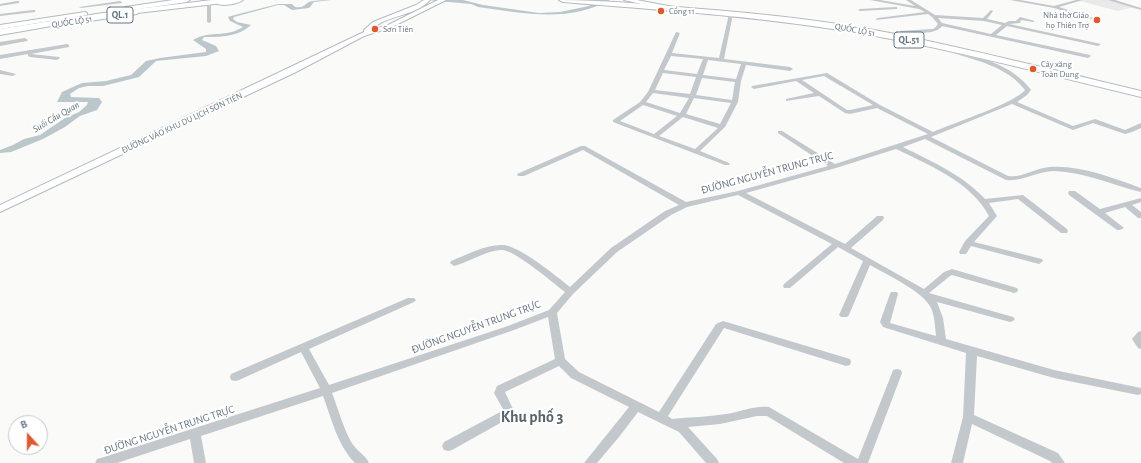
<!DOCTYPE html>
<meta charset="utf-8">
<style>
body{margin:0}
#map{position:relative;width:1141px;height:463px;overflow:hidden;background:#fafaf8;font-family:"Alegreya Sans",sans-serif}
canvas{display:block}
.north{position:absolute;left:8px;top:415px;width:40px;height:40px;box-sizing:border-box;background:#fff;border:1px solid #c1c8cd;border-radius:50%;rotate:339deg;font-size:11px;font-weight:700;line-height:16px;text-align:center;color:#657683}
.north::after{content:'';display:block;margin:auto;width:14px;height:18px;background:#e4572e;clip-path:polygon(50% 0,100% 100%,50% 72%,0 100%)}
</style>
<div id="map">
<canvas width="1141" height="463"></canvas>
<div class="north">B</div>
</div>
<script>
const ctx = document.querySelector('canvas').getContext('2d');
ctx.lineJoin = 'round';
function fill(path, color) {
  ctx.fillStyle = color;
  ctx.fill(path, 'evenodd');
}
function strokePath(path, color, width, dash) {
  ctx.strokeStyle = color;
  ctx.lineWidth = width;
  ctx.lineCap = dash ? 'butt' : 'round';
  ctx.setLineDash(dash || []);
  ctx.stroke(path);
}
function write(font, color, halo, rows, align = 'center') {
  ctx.font = font + ' "Alegreya Sans",sans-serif';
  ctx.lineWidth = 4;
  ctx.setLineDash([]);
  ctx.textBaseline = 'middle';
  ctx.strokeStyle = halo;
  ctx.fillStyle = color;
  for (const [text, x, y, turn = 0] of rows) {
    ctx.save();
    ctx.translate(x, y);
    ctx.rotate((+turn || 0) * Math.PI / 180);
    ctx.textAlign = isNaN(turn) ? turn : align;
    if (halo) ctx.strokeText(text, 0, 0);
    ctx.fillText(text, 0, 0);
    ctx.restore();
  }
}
const built = new Path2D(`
 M1084 0H1109L1134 7 1118 11 1080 1Z`);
const water = new Path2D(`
 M331 0 314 2 309 8 292 10 284 5H278L234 17 233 19 237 22 251 25C238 37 221 37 204 37L202 40 216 46 219 51 206 56 156 61 139 77 103 86H88L79 88 70 94 71 97 99 98 102 102 97 110 80 116 65 127 43 139 11 152 0 153V150L13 145 24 139 40 135 65 118 79 112 87 105 88 102H57L62 92 82 83 106 81 131 75 146 61 160 58 206 52V49L193 40C210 30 226 38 243 27L230 21 228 17 231 16 278 4H292L295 7C306 9 304 2 313 1 319 0 325 0 331 0Z
 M427 0H463L483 5 539 13 560 12 589 6 599 0H610C569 23 523 13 478 7L471 4Z`);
const street = new Path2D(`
 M870 0H880L915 6 906 0H911L935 15 983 18 991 10 993 11 987 19 1005 23 1009 21H1016L1020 17 1035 21 1033 22 1021 20 1020 23 1009 24 1101 44 1098 46 1007 26 996 35 1090 55 1091 56 1088 58 942 26C937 35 912 33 902 33L900 32V31L933 29 936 27 938 24 932 17 928 14 876 20V19L878 18 925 12 919 9ZM938 18 984 21 1002 25 991 34 942 23Z
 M1010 0H1020L1054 6 1076 0H1083L1059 7 1093 18 1091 19 1054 8Z
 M1108 0H1115L1141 8V10Z
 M17 1H19V3L0 6V4Z
 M120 1 122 2V3L81 8 79 7Z
 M209 3 211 4V22L209 23 207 22V4Z
 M895 7H897V9L860 11 858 10 860 9Z
 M33 10H35V12L0 16V14Z
 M731 13 733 14 724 59 790 67 793 69 790 71 746 65 741 81 738 102 725 127 700 151 729 163 730 164 729 165H725L613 122V120L640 102 648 92 676 32 680 33 672 53 719 58 729 14ZM671 56 703 59 697 74 664 70ZM708 60 741 64 736 79 703 75ZM663 73 696 77 690 94 655 90ZM702 78 735 82 732 100 696 95ZM653 93 689 98 680 113 646 102ZM694 98 731 103 720 124 686 114ZM643 105 677 116 654 134 620 121ZM683 117 718 128 695 149 659 136Z
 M25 38 28 40 27 41 0 46V42Z
 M67 44 69 45V47L31 54 59 57 60 58 57 60 30 57 28 56V54L0 59V55Z
 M949 48C978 57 1012 64 1031 90L1027 95 1017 102 1073 126 1095 119 1125 130 1141 123V128L1132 132 1125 134 1093 123 1073 130 1012 104 931 137 1008 176C1023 178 1035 168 1050 167 1080 165 1113 178 1141 188V192C1112 185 1085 172 1054 171 1037 171 1023 182 1006 180L925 139 903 147C931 161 963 175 985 199L1023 195 1067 229 1068 231 1067 233H1061L1018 199 989 203 997 216 974 242 1042 259 1043 261 1039 264 971 246 966 254H960L959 252 965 241 989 216C971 182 929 165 896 149L836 168 746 193 845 244 877 216H883L884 218 883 220 851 248 924 289 944 272 952 269 1017 288 1018 290 1017 292 1014 293 952 275 950 276 929 293 1013 317 1015 319 1013 321 1010 322 937 302 943 318 946 339 1054 370 1141 388V394L1138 395 1054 378 977 356 974 415 1058 453 1065 463H1052L1050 461 972 424 963 463H951L963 417 966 353 883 327 880 322 890 294 891 292H897L898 294 890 323 936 336C935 327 935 317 931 308 923 291 887 275 870 265L849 315 847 317H841L839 315 863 261 838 247 790 288H784L783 286 784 284 832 244 738 195 687 207 671 215 617 252 573 294 557 313 565 359 579 372 659 412 716 324 723 321 850 359 851 362 850 365 846 366 724 328 668 416 672 419C690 417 708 417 726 414 740 412 755 405 769 407L858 459 892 373 893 370 897 369 901 370 902 373 868 463H844L767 416H757L720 424 688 427 717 459 719 463H706L679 432 638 412 619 437 597 463H584L629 407 571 378 559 366 505 392 513 409 511 417 452 450 448 451 444 450 442 446 444 442 502 411 503 409 494 393 497 386 555 359 548 317 514 330 332 393C338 408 345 434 354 446 359 452 366 456 369 463H355C337 444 332 420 323 396L201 436 206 463H194L190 439 117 463H95L97 459 101 458 320 388 301 352 239 380 235 381 231 380 230 377 231 374 408 298H414L416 300 414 302 309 349 329 385 508 326 549 310 565 292C553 283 514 249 501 250 485 251 469 262 454 266L450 263 451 261C467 255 484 245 501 245 518 244 556 276 570 287L611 248 665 211 679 205 583 150 524 176H518L517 174 581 146H585L686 202 738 191 828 166 778 133V131H782L835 164 928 134 877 108 850 114 845 113 819 96 786 101V99L814 93 796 81 754 89 751 87 752 86 827 73 880 105 933 132C951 124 1015 103 1025 90 1007 66 974 60 947 51L946 50ZM824 76 873 105 850 110H847L802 80Z
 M0 70 16 74 13 76 0 74Z
 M1069 191H1075L1100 209 1141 198V202L1132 205 1141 212V218H1138L1125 207 1105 213 1124 228 1120 230H1117L1069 195 1068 193Z
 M1141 331V349L1138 348 1132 339 1138 332Z`);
const secondary = new Path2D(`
 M424 0H430C415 17 387 14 371 30L388 25 438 0H446L392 27 364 36 296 72 0 212V205L364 32V30L373 22 416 5Z`);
const primary = new Path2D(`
 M173 0H190L187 2 125 11 122 9 125 7Z
 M226 0H243C238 4 221 7 216 3Z
 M624 0H637L668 6 671 8 668 10Z
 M135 11 138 13 137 14 76 23 72 21 76 19Z
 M85 12 87 13V15L0 29V25Z`);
const highway = new Path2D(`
 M212 0H236L232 2 103 17 0 35V29L103 13Z
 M559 0C603 0 646 4 689 8 756 13 824 20 890 33 974 50 1058 71 1141 91V97C1045 74 949 48 852 32 756 16 659 10 563 2Z`);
const markers = [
 [661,11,4,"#e4572e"],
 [1097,20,4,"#e4572e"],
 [375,29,4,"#e4572e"],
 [1033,69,4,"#e4572e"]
];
const farPoinames = [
 ["Cổng 11",669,11],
 ["Nhà thờ Giáo",1089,15,"right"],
 ["họ Thiên Trợ",1089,25,"right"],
 ["Sơn Tiên",383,29],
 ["Cây xăng",1041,64],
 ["Toàn Dung",1041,74]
];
const farStreetnames = [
 ["QUỐC LỘ 51",72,22,-9],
 ["QUỐC LỘ 51",855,30,10],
 ["ĐƯỜNG VÀO KHU DU LỊCH SƠN TIÊN",182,123,-25]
];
const shields = [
 [120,15,26],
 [909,40,30]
];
const shieldNames = [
 ["QL.1",120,15],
 ["QL.51",909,40]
];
const farWaternames = [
 ["Suối Cầu Quan",56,117,-30]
];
const streetNames = [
 ["ĐƯỜNG NGUYỄN TRUNG TRỰC",767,173,-15],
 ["ĐƯỜNG NGUYỄN TRUNG TRỰC",476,327,-20],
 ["ĐƯỜNG NGUYỄN TRUNG TRỰC",169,430,-18]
];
const nearQuarternames = [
 ["Khu phố 3",532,417]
];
fill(built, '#e8e9e9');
fill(water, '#bbc7cb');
strokePath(secondary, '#b3babf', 2);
strokePath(primary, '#b5babe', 2);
strokePath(highway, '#b4b9bd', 2);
fill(street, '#c3c8cc');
fill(secondary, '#fff');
fill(primary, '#fff');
fill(highway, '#fff');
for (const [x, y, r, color] of markers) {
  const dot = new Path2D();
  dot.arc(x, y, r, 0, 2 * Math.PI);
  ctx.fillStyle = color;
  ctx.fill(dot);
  strokePath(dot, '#fff', 1.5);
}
write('9px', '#657683', '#fff', farPoinames, 'left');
write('9px', '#657683', '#fff', farStreetnames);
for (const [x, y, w] of shields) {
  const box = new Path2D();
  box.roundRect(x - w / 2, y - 8, w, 16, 3);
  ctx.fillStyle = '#fff';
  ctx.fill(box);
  strokePath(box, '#657683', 1);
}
write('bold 10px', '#657683', null, shieldNames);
write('italic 10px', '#60757c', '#fff', farWaternames);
write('11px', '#657683', '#fff', streetNames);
write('bold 16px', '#57646e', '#fff', nearQuarternames);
</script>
